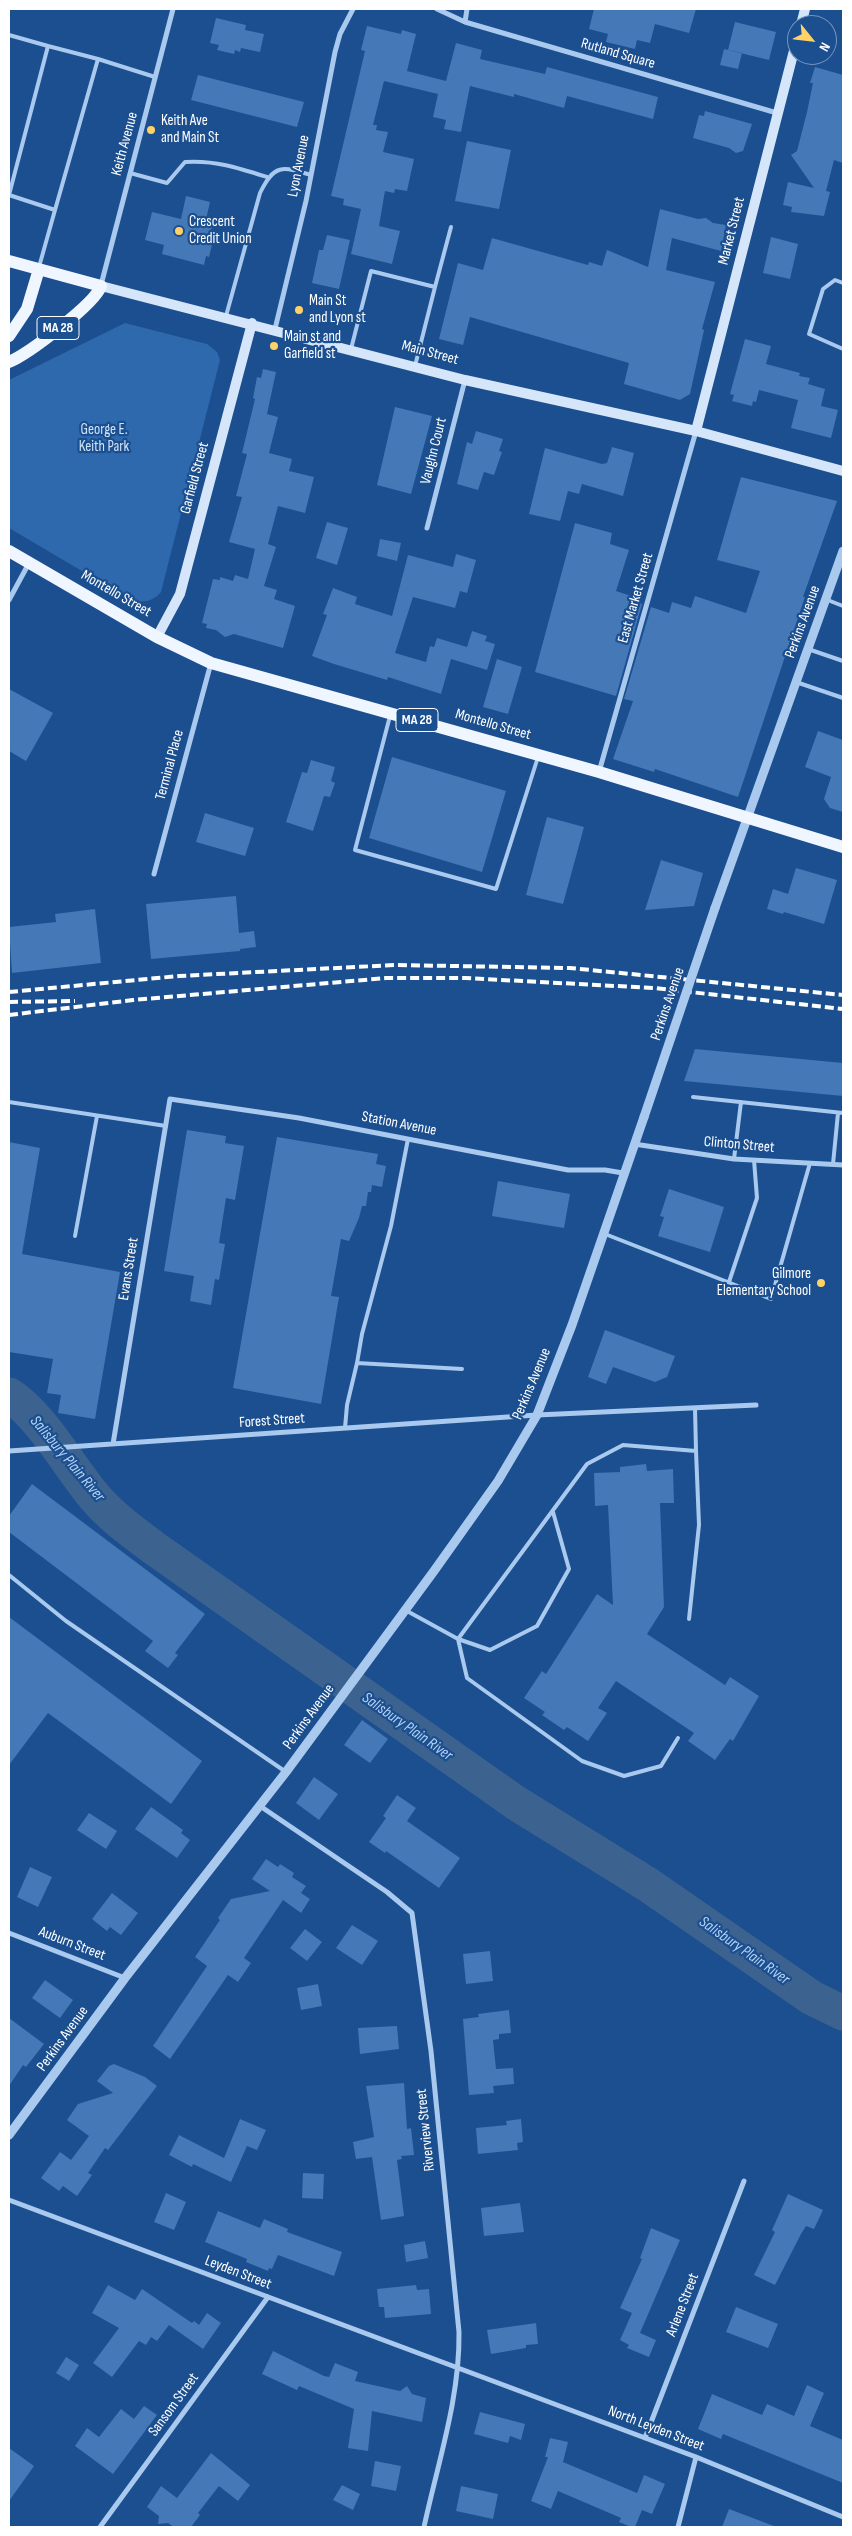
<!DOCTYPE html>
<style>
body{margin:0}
#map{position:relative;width:852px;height:2536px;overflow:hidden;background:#1b4f8f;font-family:"Sofia Sans Condensed",sans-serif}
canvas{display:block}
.frame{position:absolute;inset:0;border:10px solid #fff;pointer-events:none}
.north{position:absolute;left:787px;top:15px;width:50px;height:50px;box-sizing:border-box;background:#1b4f8f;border:1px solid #7695bc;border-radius:50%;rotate:119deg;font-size:14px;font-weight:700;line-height:20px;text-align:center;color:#fff}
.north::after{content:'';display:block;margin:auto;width:18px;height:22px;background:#ffd166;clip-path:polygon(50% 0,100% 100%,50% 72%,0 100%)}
</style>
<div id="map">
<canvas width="852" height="2536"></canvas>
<div class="frame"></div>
<div class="north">N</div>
</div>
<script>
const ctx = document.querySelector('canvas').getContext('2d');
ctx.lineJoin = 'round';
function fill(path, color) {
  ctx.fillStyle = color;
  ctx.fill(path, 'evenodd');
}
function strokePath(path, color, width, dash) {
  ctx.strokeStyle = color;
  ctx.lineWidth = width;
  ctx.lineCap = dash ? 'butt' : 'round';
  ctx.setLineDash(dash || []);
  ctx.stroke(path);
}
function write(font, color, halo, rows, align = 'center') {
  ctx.font = font + ' "Sofia Sans Condensed",sans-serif';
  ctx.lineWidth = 4.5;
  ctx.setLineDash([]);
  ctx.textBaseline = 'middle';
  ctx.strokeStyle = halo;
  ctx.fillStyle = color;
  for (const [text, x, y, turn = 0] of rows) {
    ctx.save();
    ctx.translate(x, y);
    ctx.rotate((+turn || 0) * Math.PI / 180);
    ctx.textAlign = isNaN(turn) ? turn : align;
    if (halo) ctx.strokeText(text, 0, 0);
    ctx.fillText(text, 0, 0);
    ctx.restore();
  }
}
const green = new Path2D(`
 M125 323 207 344 217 352 220 360 161 592C152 602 144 603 131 600L9 528V380Z`);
const river = new Path2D(`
 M9 1395C40 1414 69 1466 93 1495 110 1516 133 1532 154 1548L516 1803 647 1884 812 1998 843 2013`);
const building = new Path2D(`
 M594 9H696L689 33 655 24 650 43 637 40 635 49 606 42 608 34 589 29Z
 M216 18 246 25 245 30 264 34 260 52 241 48 240 52 235 50 234 54 217 50 219 45 210 43Z
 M735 22 776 32 769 60 728 50Z
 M367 26 401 34 402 30 416 34 407 71 446 81 456 43 482 50 480 59 545 74 547 67 658 97 653 119 567 96 564 108 514 94V97L470 86 461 132 444 129 446 120 433 117 438 94 384 81 373 125H377L376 130 388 132 383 152 414 159 407 191 395 189 394 193 385 191 379 226 400 231 392 264 351 254 361 209 343 205 344 199 331 196 365 51 361 50Z
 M724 49 742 53 738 69 720 65Z
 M815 67 843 75V163L834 160 826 191 830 192 824 216 791 212 792 207 783 205 788 182 814 188 791 155 797 151 807 112 813 83H810Z
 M198 75 304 102 297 127 191 100Z
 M705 111 752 124 743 151 736 153 729 148 693 138 699 115 704 116Z
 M467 141 511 150 499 209 455 201Z
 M186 196 210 202 205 224 212 226 210 236 214 237 209 257 206 256 204 265 162 254 164 245 145 240 152 212 181 219Z
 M660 209 698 219 706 218 713 223 726 225 721 251 672 238 666 270 715 282 702 329 704 330 690 394 680 400 624 384 629 363 470 317 463 345 439 339 458 263 483 270 492 238 588 265 589 262 602 266 607 250 648 267Z
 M327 235 350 240 339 289 312 283 319 250H323Z
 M771 237 798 244 790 279 763 273Z
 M745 339 771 346 766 364 800 373 799 376 810 378 808 384 825 389 821 406 838 410 831 438 791 428 798 400 759 390 756 402 753 401 752 406 732 401 734 395 730 394Z
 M263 369 276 372 267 414 278 417 269 453 292 459 289 471 314 477 305 513 278 506 268 544 276 547 264 586 277 590 274 599 295 606 283 648 234 634 225 637 216 630 206 628 207 624 202 623 213 579 220 580V577L233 581 235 575 248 579 255 549 229 542 242 497 236 496 247 454 242 453 255 399 253 398 257 377 261 378Z
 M395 407 432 416 411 494 377 485Z
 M476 431 503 439 499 451 502 452 494 475 484 472 478 490 457 484 467 442 472 444Z
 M612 447 634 453 623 496 582 484 579 494 568 491 560 521 529 514 545 448 602 464 607 463Z
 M741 477 837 501 803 597H805L738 797 655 769 654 772 613 759 633 701 624 699 651 607 669 613 672 602 691 608 695 596 746 613 760 571 717 560Z
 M327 522 348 528 337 565 316 558Z
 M575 523 612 533 610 544 629 550 616 591 637 598 636 601 642 604 616 696 535 672Z
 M380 539 401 543 397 561 377 556Z
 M456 554 476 560 467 593 460 591 455 608 413 597 395 653 426 662 430 646 434 647 437 638 467 647 472 631 487 636 485 641 495 644 487 670 451 659 441 694 388 677 387 680 334 664 312 656 327 615 323 614 333 588 357 597 355 604 392 616 408 555 453 567Z
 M497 659 522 667 508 714 483 707Z
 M9 689 53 713 26 761 9 751Z
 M818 731 843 740V812L830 808 824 799 831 777 805 767Z
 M392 757 506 791 482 872 369 838Z
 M311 760 335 767 331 781 335 783 330 797 324 796 313 831 286 822 302 772 307 773Z
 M205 813 254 828 245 856 196 842Z
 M547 817 584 827 563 904 526 895Z
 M661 860 703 873 694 906 645 910Z
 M796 868 837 880 824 924 784 912 783 914 767 909 773 889 788 894Z
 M236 896 239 933 254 931 256 947 240 949V951L151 959 146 904Z
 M95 909 101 963 12 973 9 927 56 922 55 914Z
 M695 1049 843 1063V1096L684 1081Z
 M187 1130 226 1136 225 1143 244 1146 235 1200 226 1198 219 1243 225 1244 219 1280 215 1279 211 1305 190 1301 194 1276 164 1271Z
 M277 1137 378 1154 376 1164 386 1166 382 1187 372 1185 371 1192H368L366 1206H362L359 1218 349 1241 341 1239 331 1296 339 1297 321 1404 233 1388Z
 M9 1142 40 1148 22 1254 120 1272 95 1419 58 1413 61 1395 47 1393 53 1359 9 1352Z
 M498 1181 570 1194 564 1228 492 1216Z
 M669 1189 724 1207 710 1252 658 1236 664 1217 660 1216Z
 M605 1330 675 1356 667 1377 655 1382 613 1367 606 1384 588 1377Z
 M646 1464 647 1471 673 1469 674 1503H660L664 1607 647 1634 725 1685 730 1677 759 1696 733 1741 730 1739 715 1760 688 1741 694 1733 616 1681 598 1708 607 1713 588 1741 567 1727 564 1730 542 1715 545 1712 524 1698 542 1671 546 1674 597 1594 613 1605 608 1505 595 1506 594 1473 620 1472V1467Z
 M32 1484 205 1614 175 1653 178 1655 168 1668 145 1651 153 1641 9 1532V1516Z
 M9 1617 202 1761 171 1804 48 1713 9 1765Z
 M362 1720 388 1739 370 1763 344 1745Z
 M314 1777 338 1794 319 1820 296 1803Z
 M397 1795 416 1808 407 1821 460 1858 439 1888 386 1851 385 1853 369 1842 386 1818 383 1816Z
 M151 1807 183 1830 181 1833 190 1840 177 1858 135 1829Z
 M89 1813 117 1831 106 1849 77 1830Z
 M266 1859 278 1867 280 1864 294 1873 292 1877 306 1886 301 1893 310 1899 301 1913 283 1900 244 1958 251 1963 238 1982 228 1975 170 2059 153 2046 207 1966 195 1957 220 1920 218 1918 231 1899 270 1891 252 1879Z
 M30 1867 52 1877 38 1907 17 1897Z
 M112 1893 138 1913 121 1935 110 1927 107 1931 92 1919Z
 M352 1925 378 1941 362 1965 336 1948Z
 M305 1929 322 1942 307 1961 290 1948Z
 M490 1951 493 1981 466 1984 463 1954Z
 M45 1980 73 2000 60 2018 32 1998Z
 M318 1984 322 2006 301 2010 297 1988Z
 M509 2010 511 2033 499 2034V2039L493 2040 496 2069 513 2068 514 2084 493 2086 494 2093 469 2095 463 2019 479 2017 478 2014Z
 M9 2018 44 2044 26 2067 23 2065 9 2086Z
 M397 2026 399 2049 360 2054 358 2028Z
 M114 2064 145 2077 157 2086 108 2150 105 2148 88 2173 92 2175 77 2196 63 2186 59 2191 41 2178 60 2152 71 2160 89 2136 67 2120 78 2104 113 2093 97 2081 109 2066Z
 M404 2083 407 2129 411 2128 414 2155 401 2156 402 2159 397 2160 404 2216 381 2220 372 2157 356 2159 353 2142 374 2137 366 2086Z
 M240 2119 266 2130 257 2150 247 2146 231 2182 193 2164 192 2167 169 2155 179 2135 224 2158Z
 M521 2119 523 2142 517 2143 518 2150 478 2154 476 2128 507 2125 506 2121Z
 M303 2173 324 2174 323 2199 302 2198Z
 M166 2193 186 2202 174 2230 154 2222Z
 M788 2194 823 2210 814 2229 806 2226 801 2234 775 2285 754 2275 775 2232 772 2230Z
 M520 2203 524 2232 484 2236 481 2208Z
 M218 2211 260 2228 264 2219 288 2229 287 2232 342 2252 334 2276 278 2255 272 2269 269 2268 268 2271 246 2262 247 2259 205 2242Z
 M651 2228 680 2240 640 2333 656 2340 649 2357 627 2348 629 2345 620 2340 632 2313 620 2308 642 2259 640 2258Z
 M425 2241 428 2258 406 2262 404 2245Z
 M108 2285 135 2300 142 2289 192 2323 194 2321 199 2325 207 2313 221 2323 203 2349 169 2325 157 2341 151 2337 146 2345 139 2341 112 2377 93 2363 119 2328 92 2313Z
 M416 2285 417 2290 429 2289 431 2314 385 2318 384 2307H379L377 2289Z
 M736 2307 778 2324 768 2348 726 2332Z
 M536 2323 538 2344 526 2345V2348L491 2354 487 2330Z
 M273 2351 324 2376 329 2377 335 2363 358 2372 355 2381 400 2391 407 2386 412 2394 426 2398 422 2422 372 2411 368 2451 348 2448 354 2409 299 2386 297 2390 262 2374Z
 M66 2357 79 2365 69 2381 56 2373Z
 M807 2385 824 2393 810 2426 843 2440V2483L723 2434 721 2439 698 2429 712 2394 762 2415 767 2404 794 2416Z
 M144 2406 157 2415 113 2474 75 2446 87 2428 99 2437 121 2409 134 2419Z
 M480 2412 525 2424 521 2440 510 2436 508 2443 474 2434Z
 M550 2438 568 2442 563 2462 637 2493 644 2475 665 2484 652 2514 642 2510 635 2527H631L619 2522 621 2518 558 2491 551 2509 531 2501 548 2457H545Z
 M9 2448 34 2466 9 2501Z
 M211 2453 250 2485 238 2501 219 2486 198 2513 200 2515 191 2527H174L168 2523 158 2524 159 2516 147 2507 161 2486 177 2498Z
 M375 2461 401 2466 396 2491 371 2486Z
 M342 2485 360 2494 353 2510 333 2500Z
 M461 2486 498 2494 493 2519 456 2511Z
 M729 2509 774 2526V2527H722Z`);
const service = new Path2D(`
 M9 35 48 46
 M130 173 167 183 185 162C215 160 239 168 267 177
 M9 195 48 46 98 59
 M9 195 55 210 39 267
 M55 210 98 59 155 77
 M843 283 835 280 823 289 809 334 843 349
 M435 287 451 227
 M226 316 260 193C274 164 282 166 311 175
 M351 349 371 271 435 287 415 366
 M825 599 843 606
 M808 649 843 661
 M796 682 843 698
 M390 716 355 850 496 889 538 757
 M693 1097 843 1113
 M9 1102 166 1126
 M408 1139 391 1226 362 1334 357 1363 462 1369
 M734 1159 741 1102
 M833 1164 838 1113
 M605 1234 771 1299 810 1163
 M75 1236 97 1116
 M729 1282 757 1198 754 1160
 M345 1428 347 1405 357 1363
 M9 1575 66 1621 286 1772
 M407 1611 458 1639 490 1650 537 1626 569 1569 553 1512
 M689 1619 699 1525 696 1451
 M678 1738 661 1766 624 1776 582 1761 467 1678 458 1639 587 1464 623 1445 696 1451 695 1408`);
const minor = new Path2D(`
 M437 9 465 22
 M467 9 465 22 777 113
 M101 285 173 9
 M275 329 306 201 335 52 340 34 353 9
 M427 528 465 380
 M9 600 29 563
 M599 772 696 431
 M154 874 211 663
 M634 1144 734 1159 843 1165
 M113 1444 170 1099 299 1118 568 1170H605L623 1173
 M9 1451 537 1415 756 1405
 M260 1806 387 1892 412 1913 431 2051 459 2332C460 2398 438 2462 424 2527
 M9 1933 125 1978
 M9 2200 696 2457 843 2517
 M645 2438 744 2181
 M100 2527 268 2297
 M678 2527 696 2457`);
const tertiary = new Path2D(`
 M715 908 843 551
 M9 2135 125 1978 286 1772 434 1571 498 1481 537 1415 572 1325 644 1117`);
const secondary = new Path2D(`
 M801 25 805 9
 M101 286 465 380 696 431 843 471
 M696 431 797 39
 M157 637 180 594 252 323`);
const primary = new Path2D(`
 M9 261 101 286C95 304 28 354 9 362
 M9 336 27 309 39 269
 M9 551 157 637 211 663 599 772 843 847`);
const rail = new Path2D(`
 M9 992 179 976 395 965 570 968 843 995
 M9 1002 75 1001
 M9 1015 133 1000 386 978H465L654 988 843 1009`);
const tertiaryBridge = new Path2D(`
 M644 1117 715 908`);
const markers = [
 [151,130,5,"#ffd166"],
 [179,231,5,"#ffd166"],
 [299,310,5,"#ffd166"],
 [274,346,5,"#ffd166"],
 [821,1283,5,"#ffd166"]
];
const shields = [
 [58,328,42],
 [417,720,42]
];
const shieldNames = [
 ["MA 28",58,328],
 ["MA 28",417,720]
];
const streetNames = [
 ["Rutland Square",618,54,16],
 ["Keith Avenue",125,144,-75],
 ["Lyon Avenue",299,166,-79],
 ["Market Street",732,231,-76],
 ["Main Street",430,353,15],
 ["Vaughn Court",434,451,-76],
 ["Garfield Street",195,478,-75],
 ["Montello Street",116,594,30],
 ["East Market Street",636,598,-74],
 ["Perkins Avenue",803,622,-70],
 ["Montello Street",493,725,16],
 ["Terminal Place",170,765,-75],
 ["Perkins Avenue",668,1004,-71],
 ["Station Avenue",399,1124,11],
 ["Clinton Street",739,1145,5],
 ["Evans Street",129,1269,-81],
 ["Perkins Avenue",532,1384,-67],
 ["Forest Street",272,1421,-4],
 ["Perkins Avenue",309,1717,-54],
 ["Auburn Street",72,1944,21],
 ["Perkins Avenue",63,2039,-54],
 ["Riverview Street",426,2130,-96],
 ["Leyden Street",238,2273,21],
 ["Arlene Street",683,2305,-69],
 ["Sansom Street",174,2405,-54],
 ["North Leyden Street",656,2429,21]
];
const poiNames = [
 ["Keith Ave",161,121],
 ["and Main St",161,138],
 ["Crescent",189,222],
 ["Credit Union",189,239],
 ["Main St",309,301],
 ["and Lyon st",309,318],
 ["Main st and",284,337],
 ["Garfield st",284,354],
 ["Gilmore",811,1274,"right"],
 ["Elementary School",811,1291,"right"]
];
const parkNames = [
 ["George E.",104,430],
 ["Keith Park",104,447]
];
const waterNames = [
 ["Salisbury Plain River",67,1459,50],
 ["Salisbury Plain River",407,1727,35],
 ["Salisbury Plain River",744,1951,35]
];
fill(green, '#2e69ad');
strokePath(river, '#3c6290', 35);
fill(building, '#4478b7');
strokePath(service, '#a9c9ee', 4);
strokePath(minor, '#a9c9ee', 5);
strokePath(tertiary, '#a9c9ee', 9);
strokePath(secondary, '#d6e6fa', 10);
strokePath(primary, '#f0f6ff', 12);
strokePath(rail, '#fff', 4, [9, 4]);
strokePath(tertiaryBridge, '#a9c9ee', 9);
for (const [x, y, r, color] of markers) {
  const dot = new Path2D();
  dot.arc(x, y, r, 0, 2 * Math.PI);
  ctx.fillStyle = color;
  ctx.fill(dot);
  strokePath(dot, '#1b4f8f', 2);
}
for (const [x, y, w] of shields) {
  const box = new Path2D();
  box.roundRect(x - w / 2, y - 11.5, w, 23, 4);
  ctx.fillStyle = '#1b4f8f';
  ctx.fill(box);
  strokePath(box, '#fff', 1);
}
write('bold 14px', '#fff', null, shieldNames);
write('15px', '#fff', '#1b4f8f', streetNames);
write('15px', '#fff', '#1b4f8f', poiNames, 'left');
write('15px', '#cfe3fa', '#1b4f8f', parkNames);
write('italic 16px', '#b5d3f5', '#1b4f8f', waterNames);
</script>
